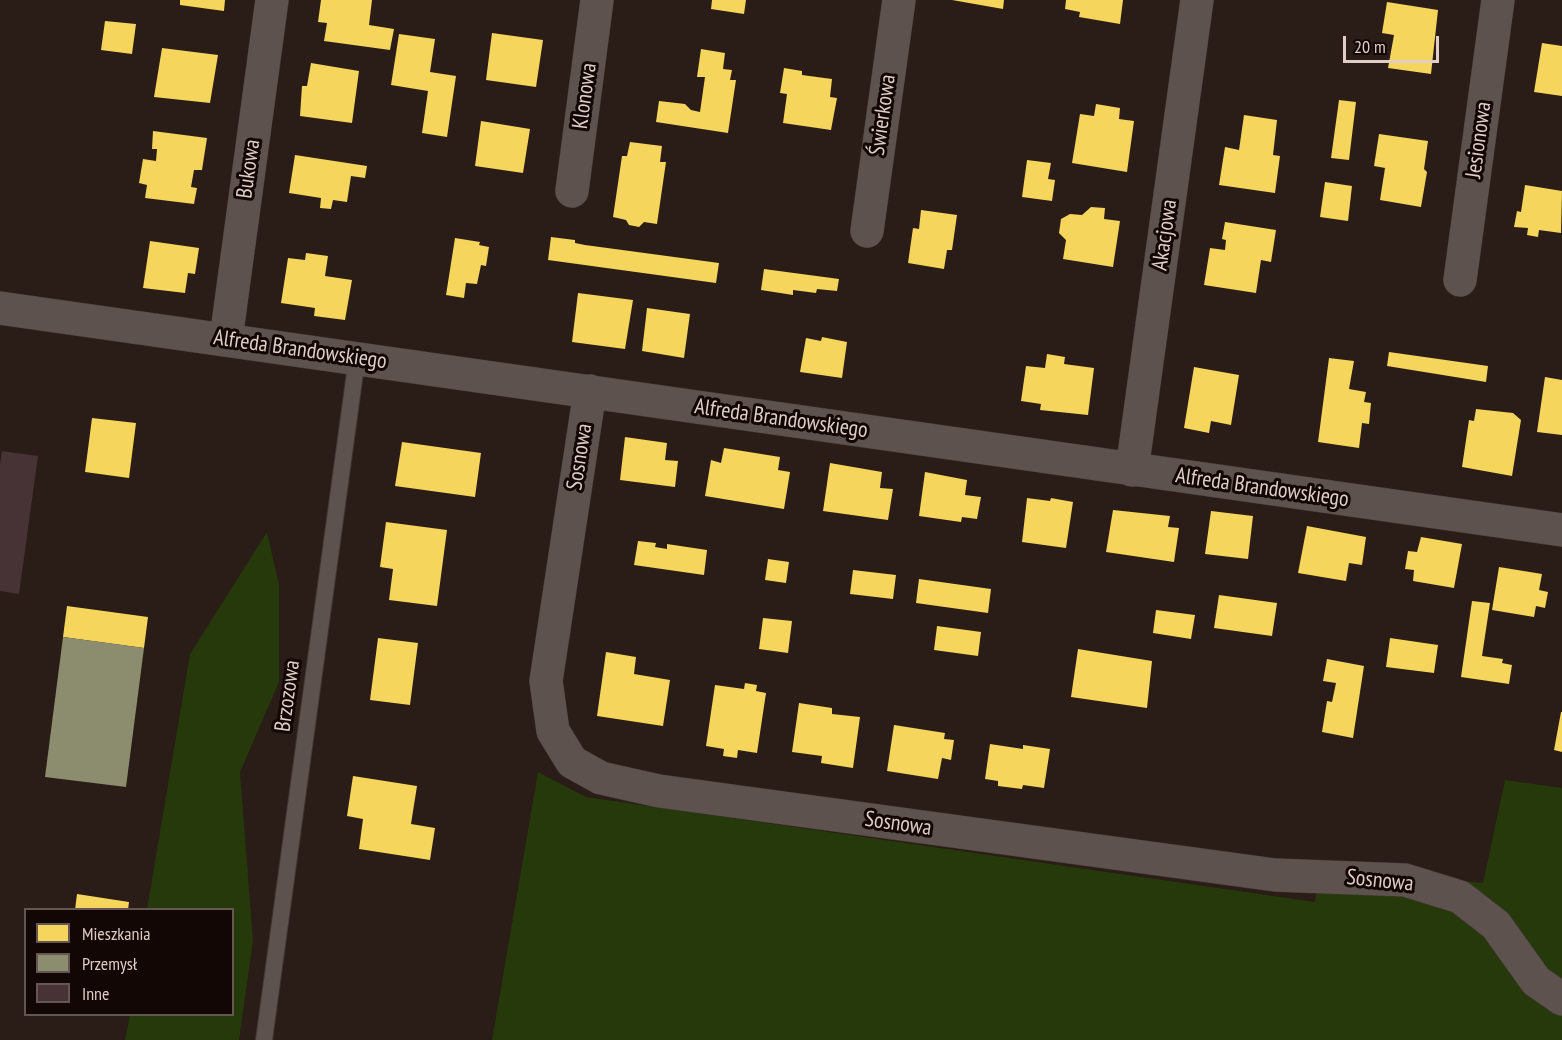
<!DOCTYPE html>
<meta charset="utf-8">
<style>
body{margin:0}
#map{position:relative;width:1562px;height:1040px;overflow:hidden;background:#2a1c17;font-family:"PT Sans Narrow",sans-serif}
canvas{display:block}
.legend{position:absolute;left:24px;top:908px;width:210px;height:108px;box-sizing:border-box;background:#120704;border:2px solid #645652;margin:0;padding:8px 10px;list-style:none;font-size:18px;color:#dfcdc6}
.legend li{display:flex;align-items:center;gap:12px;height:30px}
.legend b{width:30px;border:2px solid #645652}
.scale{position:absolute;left:1343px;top:36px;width:96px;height:27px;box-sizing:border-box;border:3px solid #dfcdc6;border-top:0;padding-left:8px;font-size:18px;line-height:21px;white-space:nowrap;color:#dfcdc6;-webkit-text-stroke:4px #120704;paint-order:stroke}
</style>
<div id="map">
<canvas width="1562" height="1040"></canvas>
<ul class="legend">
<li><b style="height:16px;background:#f6d55c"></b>Mieszkania</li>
<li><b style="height:16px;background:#8c8c6e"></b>Przemysł</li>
<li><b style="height:16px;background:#473236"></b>Inne</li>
</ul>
<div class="scale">20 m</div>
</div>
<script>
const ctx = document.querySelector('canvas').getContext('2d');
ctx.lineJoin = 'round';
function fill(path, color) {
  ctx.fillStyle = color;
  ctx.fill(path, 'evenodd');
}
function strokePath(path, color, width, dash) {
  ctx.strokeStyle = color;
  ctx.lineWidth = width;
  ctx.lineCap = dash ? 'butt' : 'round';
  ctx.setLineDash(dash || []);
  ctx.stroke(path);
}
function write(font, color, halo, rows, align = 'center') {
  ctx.font = font + ' "PT Sans Narrow",sans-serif';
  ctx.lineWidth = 6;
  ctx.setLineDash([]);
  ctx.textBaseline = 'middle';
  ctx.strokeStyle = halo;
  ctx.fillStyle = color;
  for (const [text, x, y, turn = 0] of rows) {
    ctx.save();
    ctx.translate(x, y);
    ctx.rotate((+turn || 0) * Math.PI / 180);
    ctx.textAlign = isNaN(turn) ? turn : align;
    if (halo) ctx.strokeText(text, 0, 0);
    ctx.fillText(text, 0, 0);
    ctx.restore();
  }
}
const green = new Path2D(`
 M267 532 279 585V682L240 772 253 941 239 1040H125L130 1015 232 1014V910L147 909 190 654Z
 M538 772 586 797 1315 902 1319 867 1483 883 1505 780 1562 788V1040H492Z`);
const homes = new Path2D(`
 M180 0H225L224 11 180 5Z
 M321 0H372L369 25 394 29 390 50 324 41 327 23 318 22Z
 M712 0H746L744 14 711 9Z
 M952 0H1004L1003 9Z
 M1066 0H1123L1120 24 1079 17 1080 12 1065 9Z
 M1387 2 1438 10 1431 74 1388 68 1394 35 1382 33Z
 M105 21 136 24 132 54 101 50Z
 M492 33 543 40 536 87 486 80Z
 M399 34 435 39 430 72 456 76 447 137 422 133 428 91 391 85Z
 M1542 43 1562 46V96L1534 92Z
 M162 48 218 55 210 103 154 97Z
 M701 49 725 53 723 69 732 70 730 80H736L728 133 656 122 659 101 685 104 691 110 700 112 705 77H697Z
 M311 63 359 71 352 123 300 116 302 86H307Z
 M784 68 802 71V75L832 79 830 97 837 98 831 130 783 123 787 94 780 93Z
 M1339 100 1356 102 1349 160 1331 158Z
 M1096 104 1120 108 1119 119 1134 121 1127 172 1072 163 1080 114 1094 116Z
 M1244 115 1277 120 1273 155 1280 156 1275 193 1219 185 1225 147 1239 150Z
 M481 121 530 129 523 173 475 166Z
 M153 131 207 138 202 170H194L191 187 197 188 194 204 145 198 147 185 139 183 143 159 156 161 157 149H152Z
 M1379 134 1428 141 1424 169 1427 172 1421 207 1380 200 1385 168 1374 166Z
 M630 142 662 146 660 162H666L657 224 644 222 639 227 629 225 626 220 613 217 622 156H627Z
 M295 155 367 166 365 178 351 176 347 202 333 200 331 209 320 208 321 198 289 193Z
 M1027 160 1051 163 1048 179 1055 180 1052 201 1022 197Z
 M1325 182 1352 186 1348 221 1320 217Z
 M1525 185 1562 191 1561 233 1539 230 1538 237 1527 235 1528 228 1514 227 1517 211 1521 212Z
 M1091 207 1105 208 1104 219 1120 221 1113 267 1063 259 1066 240 1059 233 1061 219 1070 214 1082 215Z
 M921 210 957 215 952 250H947L944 269 908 263 913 228 919 229Z
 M1225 222 1276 230 1271 262 1261 260 1256 293 1204 285 1210 248 1225 250 1226 240 1222 239Z
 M551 237 575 240V243L585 245 719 263 716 283 548 260Z
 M455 238 480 242 479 245 489 247 486 266 481 265 477 284 466 283 464 298 446 295Z
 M150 241 199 248 195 274 188 273 185 293 143 288Z
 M306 253 328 256 325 276 352 280 345 320 314 316 315 308 281 303 288 258 305 260Z
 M764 269 839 279 837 291 817 289 816 293 793 290V295L761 290Z
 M578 293 633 300 625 349 572 342Z
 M647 308 690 314 684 358 642 351Z
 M822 337 847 342 842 378 800 372 806 338 821 341Z
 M1389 352 1488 366 1486 382 1387 366Z
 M1047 354 1065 357 1064 364 1094 368 1088 415 1040 410 1041 404 1021 401 1026 366 1045 368Z
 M1329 358 1354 361 1349 389 1366 392 1364 402 1371 403 1369 424 1362 423 1359 448 1318 442Z
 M1194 367 1239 375 1231 425 1211 421 1209 433 1184 428Z
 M1545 377 1562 380V435L1537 432Z
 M1476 409 1513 413 1521 420 1512 476 1462 467 1469 420 1474 421Z
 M92 418 136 423 129 478 85 472Z
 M625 437 667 443 665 460 678 461 675 487 620 480Z
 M402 442 481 453 475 497 395 486Z
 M724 448 780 457 778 470 790 472 784 509 705 496 711 460 721 463Z
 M830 463 882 472 880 488 893 489 888 520 823 511Z
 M925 472 967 480 965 495 981 497 977 519 962 517 961 522 919 516Z
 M1027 498 1050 501 1051 498 1073 502 1066 548 1022 542Z
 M1113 510 1170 516 1168 527 1179 528 1174 562 1106 552Z
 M1211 511 1253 516 1248 559 1205 554Z
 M386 522 447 530 437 606 389 600 393 569 380 567Z
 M1307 526 1366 537 1362 565 1349 563 1346 581 1298 573Z
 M1421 537 1462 544 1454 588 1413 581 1414 570 1405 569 1408 551 1417 552Z
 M638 541 656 543 655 547 667 549V544L707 550 704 575 634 565Z
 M768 559 789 562 786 583 765 580Z
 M1499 567 1542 574 1539 590 1548 592 1545 608 1536 606 1534 617 1492 610Z
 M853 570 896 575 893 599 850 594Z
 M919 579 991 589 988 613 916 603Z
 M1219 595 1277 603 1272 636 1214 628Z
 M1472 601 1490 603 1482 656 1503 659 1502 663 1512 665 1509 684 1461 677Z
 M67 606 148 617 144 648 63 637Z
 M1156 610 1195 615 1191 639 1153 633Z
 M763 618 792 621 788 653 759 649Z
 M937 626 981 632 978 656 934 650Z
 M378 638 418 643 410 705 370 700Z
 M1390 638 1438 645 1434 673 1386 667Z
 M1078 649 1152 661 1147 708 1071 697Z
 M606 652 636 657 634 674 670 680 663 726 597 716Z
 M1327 659 1364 666 1353 738 1322 732 1327 701 1332 702 1336 683 1323 681Z
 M745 683 757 685 756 691 766 693 757 753 738 750 737 758 723 756 724 749 706 746 715 685 744 689Z
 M799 703 832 708V714L860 717 853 768 821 763 822 756 792 752Z
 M1561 712H1562V752L1554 750Z
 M894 725 945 733 944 739 954 740 951 760 942 758 938 779 887 771Z
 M990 744 1023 749V745L1050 749 1044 788 1023 785 1022 789 998 786V781L985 779Z
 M353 776 417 786 411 824 435 828 430 860 359 849 363 819 347 816Z
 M77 894 129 902 128 910H75Z`);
const industry = new Path2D(`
 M63 637 144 648 126 787 45 777Z`);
const building = new Path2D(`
 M2 451 38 456 19 594 0 591V465Z`);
const lane = new Path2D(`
 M264 1040 357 358`);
const street = new Path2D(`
 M572 191 597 0
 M867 231 899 0
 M1460 280 1498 0
 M0 308 1562 530
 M226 339 272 0
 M590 391 546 681 553 731 572 762 601 778 659 791 1275 875 1405 880 1460 897 1496 925 1536 981 1562 999
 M1132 470 1197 0`);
const streetNames = [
 ["Klonowa",585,96,-82],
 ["Świerkowa",883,115,-82],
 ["Jesionowa",1479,140,-82],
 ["Bukowa",249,169,-82],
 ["Akacjowa",1165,235,-82],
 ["Alfreda Brandowskiego",300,350,8],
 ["Alfreda Brandowskiego",781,419,8],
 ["Sosnowa",580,457,-81],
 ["Alfreda Brandowskiego",1262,488,8],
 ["Brzozowa",288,696,-82],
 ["Sosnowa",898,824,8],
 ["Sosnowa",1380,881,6]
];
fill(green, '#26390a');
fill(homes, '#f6d55c');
fill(industry, '#8c8c6e');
fill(building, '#473236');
strokePath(lane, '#433734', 18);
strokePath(street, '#433734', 34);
strokePath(lane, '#5e524e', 16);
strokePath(street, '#5e524e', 33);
write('22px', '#dfcdc6', '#120704', streetNames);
</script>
